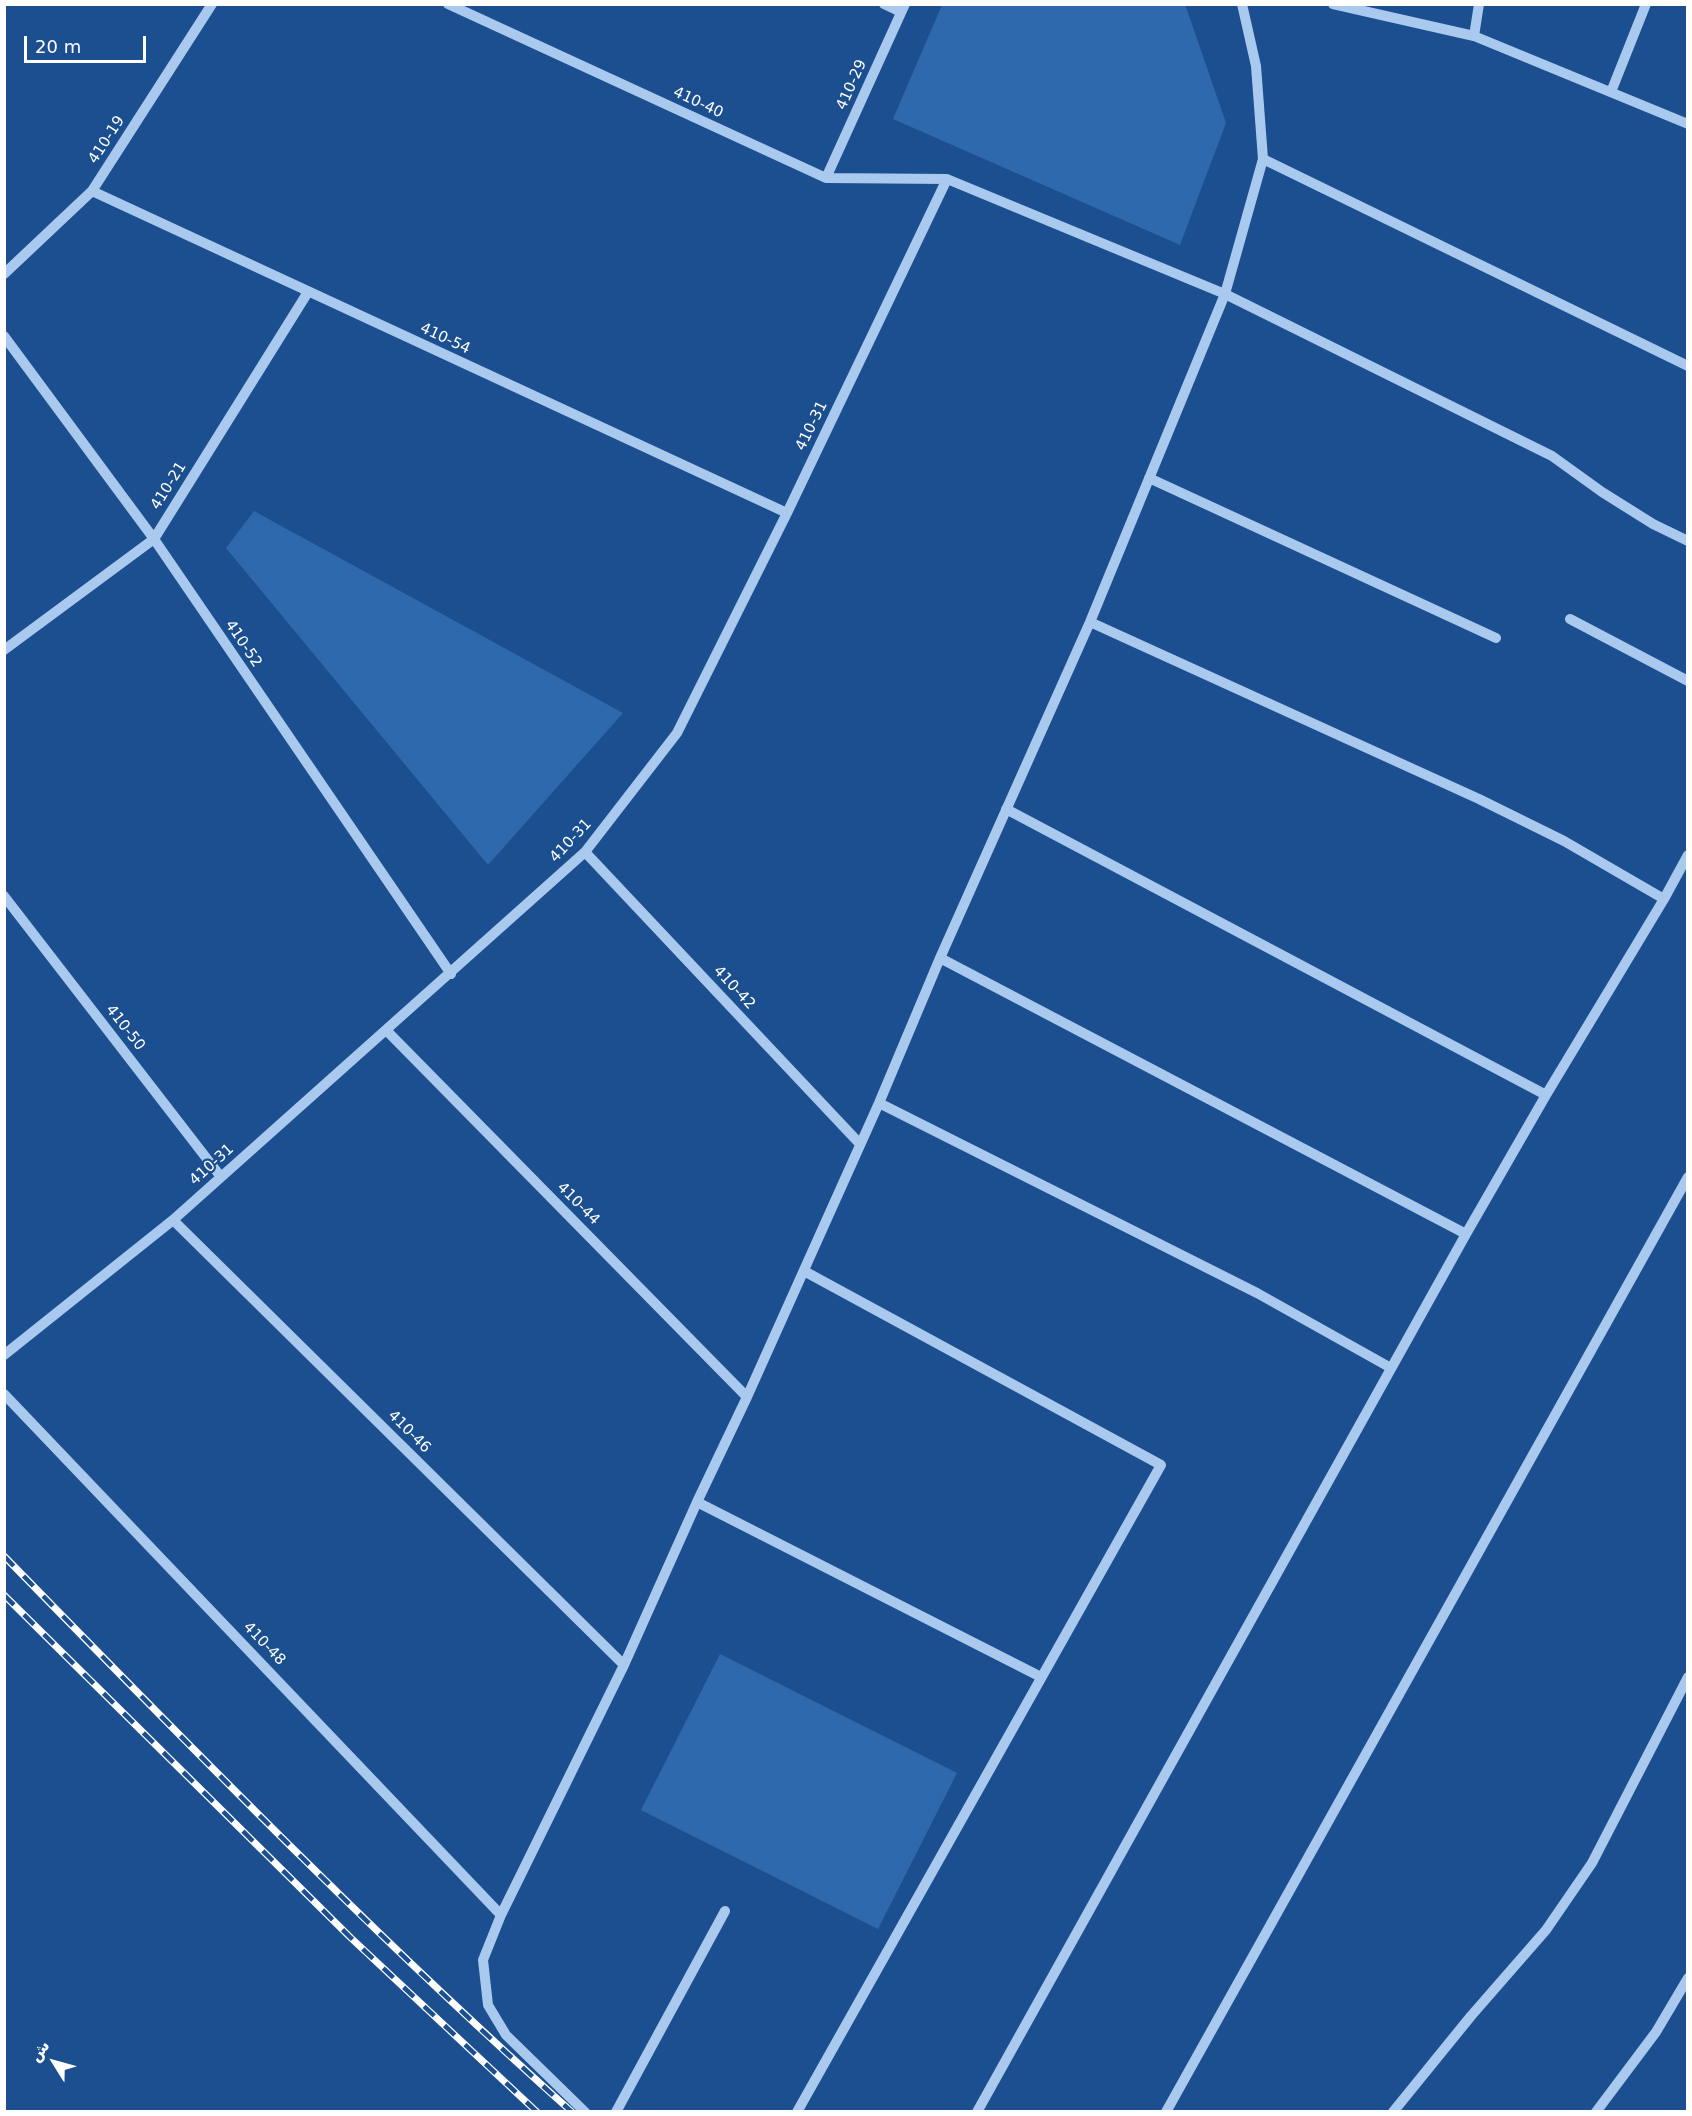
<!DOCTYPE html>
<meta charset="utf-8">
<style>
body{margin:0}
#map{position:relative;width:1692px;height:2116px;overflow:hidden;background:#1b4f8f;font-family:"DejaVu Sans",Cairo,sans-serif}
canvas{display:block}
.frame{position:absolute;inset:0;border:6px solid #fff;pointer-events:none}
.north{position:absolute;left:24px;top:2032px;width:60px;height:60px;-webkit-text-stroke:4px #1b4f8f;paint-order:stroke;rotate:307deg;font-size:16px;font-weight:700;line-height:24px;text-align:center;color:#fff}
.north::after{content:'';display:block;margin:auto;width:21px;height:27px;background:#fff;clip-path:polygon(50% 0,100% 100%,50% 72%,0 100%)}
.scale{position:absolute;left:24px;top:36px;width:122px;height:27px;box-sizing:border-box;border:3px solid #fff;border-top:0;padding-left:8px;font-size:18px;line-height:21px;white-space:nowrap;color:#fff;-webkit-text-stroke:4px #1b4f8f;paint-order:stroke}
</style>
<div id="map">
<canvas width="1692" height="2116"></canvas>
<div class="frame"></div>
<div class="north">ش</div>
<div class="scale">20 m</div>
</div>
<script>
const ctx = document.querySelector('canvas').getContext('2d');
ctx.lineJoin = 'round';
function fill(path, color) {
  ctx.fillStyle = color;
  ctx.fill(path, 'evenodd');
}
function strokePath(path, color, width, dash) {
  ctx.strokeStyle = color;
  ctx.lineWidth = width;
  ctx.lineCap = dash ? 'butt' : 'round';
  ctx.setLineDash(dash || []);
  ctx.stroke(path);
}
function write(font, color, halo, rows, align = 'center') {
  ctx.font = font + ' "DejaVu Sans",sans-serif';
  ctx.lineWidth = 4.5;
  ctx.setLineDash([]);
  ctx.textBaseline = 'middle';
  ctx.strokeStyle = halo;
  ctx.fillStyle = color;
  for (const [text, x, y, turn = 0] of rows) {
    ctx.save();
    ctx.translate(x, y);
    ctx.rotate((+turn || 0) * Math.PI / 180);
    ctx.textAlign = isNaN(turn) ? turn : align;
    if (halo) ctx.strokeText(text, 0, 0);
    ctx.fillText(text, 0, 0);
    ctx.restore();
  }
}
const green = new Path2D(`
 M1185 4 1226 123 1180 245 893 119 942 5Z
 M254 511 623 713 488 865 226 548Z
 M720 1654 957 1773 878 1929 641 1810Z`);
const minor = new Path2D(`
 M448 4 826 178 947 179 1225 294 1552 456 1602 492 1653 524 1688 541
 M884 4 901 12
 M1333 4 1474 36 1688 124
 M1474 36 1479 4
 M1611 92 1646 4
 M1263 159 1688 366
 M826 178 905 4
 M92 191 787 513
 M4 274 92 191 212 4
 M4 336 154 539 451 974
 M1149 478 1496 638
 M1570 619 1688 681
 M1090 622 1479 799 1564 841 1664 899
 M4 650 154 539 308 292
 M1006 809 1546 1095
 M585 852 860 1144
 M4 896 221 1177
 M940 958 1466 1234
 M387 1031 747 1397
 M879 1103 1257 1293 1391 1368
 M173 1220 624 1665
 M4 1355 173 1220 585 852 677 733 787 513 947 179
 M4 1394 501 1915
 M697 1502 1041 1677
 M585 2112 506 2035 488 2005 483 1960 501 1915 624 1665 697 1502 747 1397 879 1103 940 958 1090 622 1225 294 1263 159 1256 66 1242 4
 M616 2112 725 1911
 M797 2112 1161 1465 804 1271
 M977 2112 1466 1234 1546 1095 1664 899 1688 855
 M1166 2112 1688 1177
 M1393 2112 1471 2016 1546 1930 1592 1863 1688 1677
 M1596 2112 1656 2032 1688 1978`);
const rail = new Path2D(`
 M4 1556C189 1745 374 1936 572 2112
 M4 1595 351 1938 537 2112`);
const streetNames = [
 ["410-29",852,85,-66],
 ["410-40",698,103,25],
 ["410-19",107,140,-57],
 ["410-54",445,339,25],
 ["410-31",812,426,-64],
 ["410-21",169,486,-58],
 ["410-52",243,644,56],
 ["410-31",571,841,-47],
 ["410-42",734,988,47],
 ["410-50",125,1028,52],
 ["410-31",212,1165,-42],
 ["410-44",578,1204,45],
 ["410-46",409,1432,45],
 ["410-48",264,1644,46]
];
fill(green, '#2e69ad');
strokePath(minor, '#a9c9ee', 10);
strokePath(rail, '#fff', 7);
strokePath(rail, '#1b4f8f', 4.5, [14]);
write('15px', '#fff', '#1b4f8f', streetNames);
</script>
